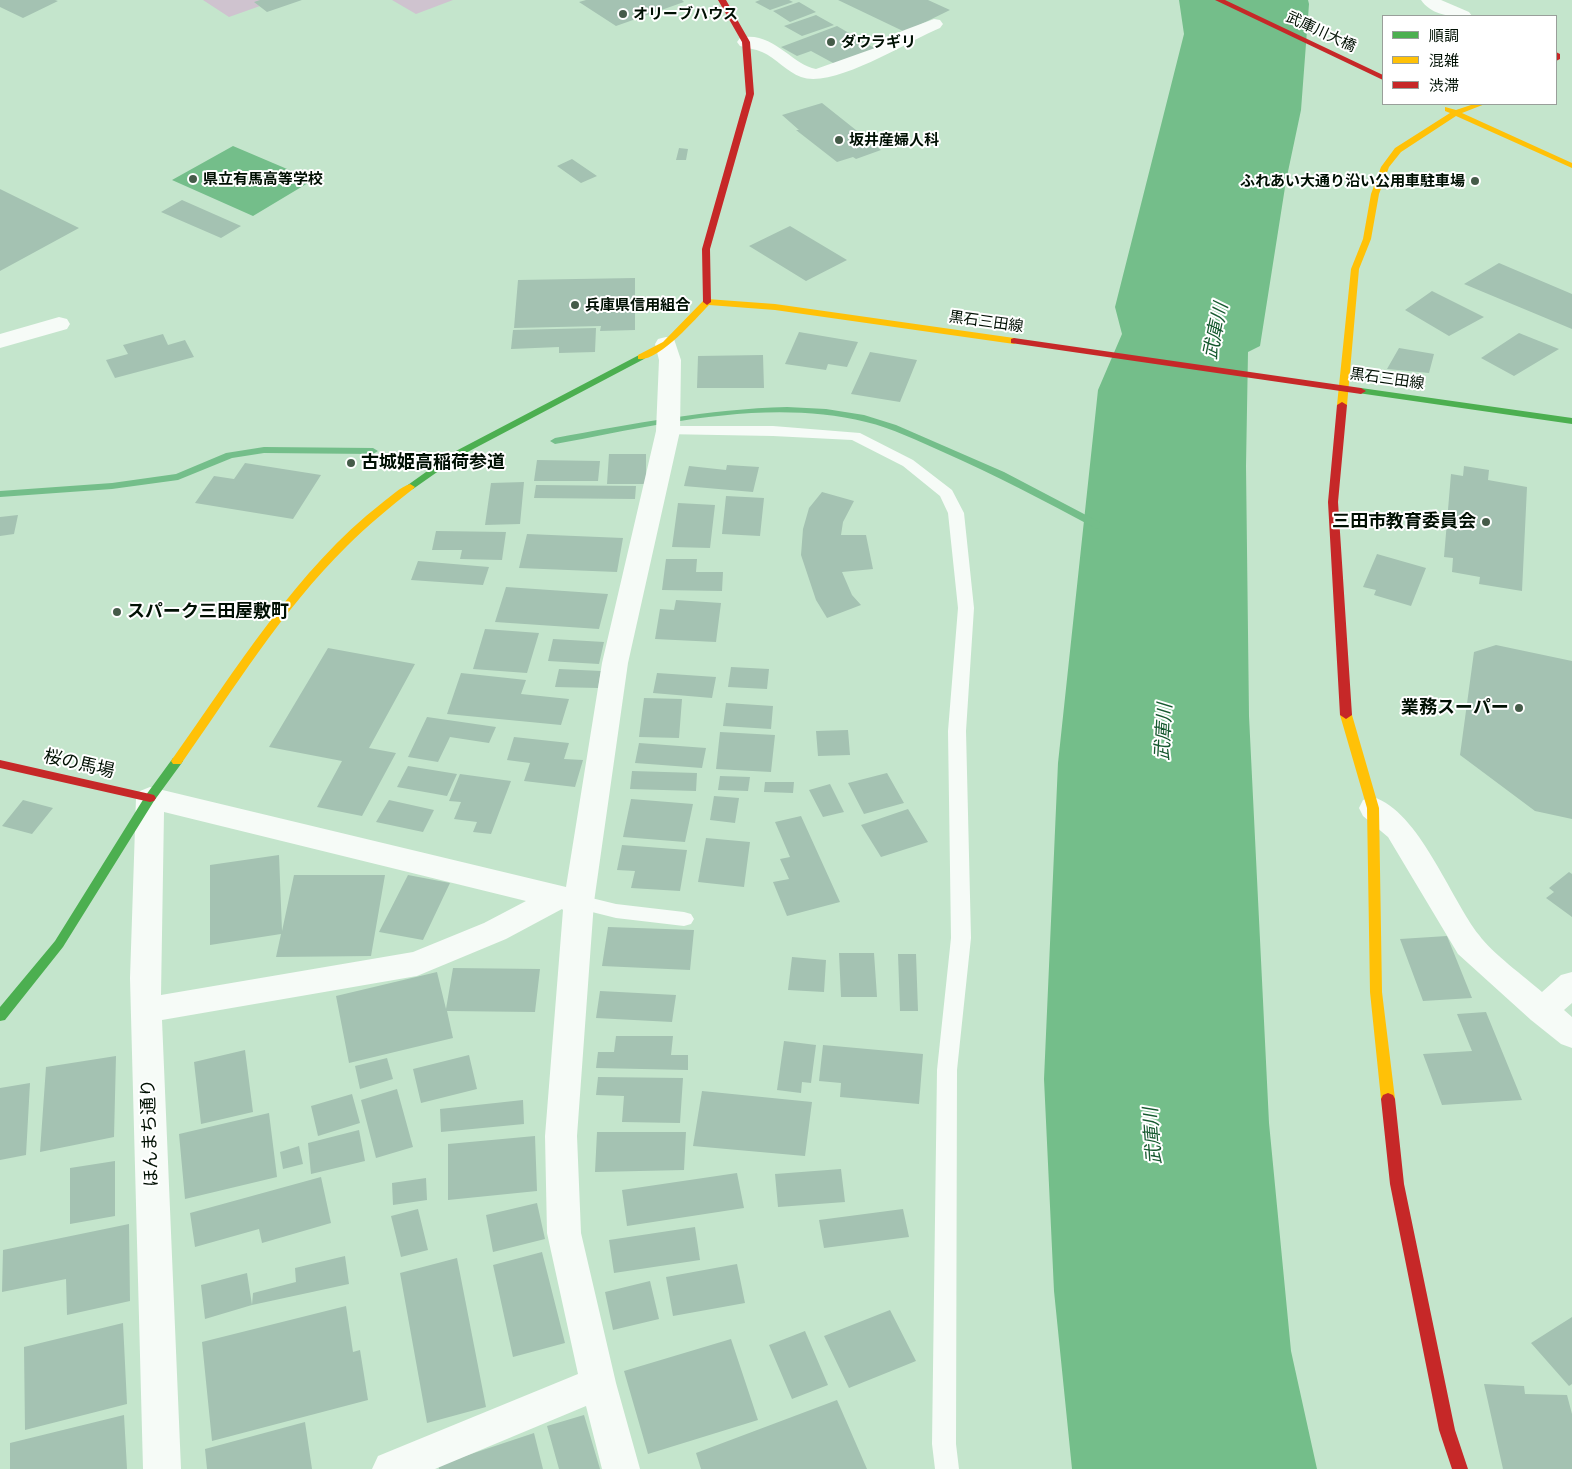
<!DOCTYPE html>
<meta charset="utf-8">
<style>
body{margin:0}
#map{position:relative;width:1572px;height:1469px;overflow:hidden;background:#c4e5cc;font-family:Quicksand,"Noto Sans JP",sans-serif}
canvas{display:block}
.legend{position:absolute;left:1382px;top:15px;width:175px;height:90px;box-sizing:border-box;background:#fff;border:1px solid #999f9a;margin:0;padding:6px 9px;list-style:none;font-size:15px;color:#001003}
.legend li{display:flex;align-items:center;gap:10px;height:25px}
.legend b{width:25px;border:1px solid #999f9a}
</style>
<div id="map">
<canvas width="1572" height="1469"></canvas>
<ul class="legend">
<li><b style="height:6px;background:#4caf50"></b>順調</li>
<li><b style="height:6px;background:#ffc107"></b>混雑</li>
<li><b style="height:6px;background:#c62828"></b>渋滞</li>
</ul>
</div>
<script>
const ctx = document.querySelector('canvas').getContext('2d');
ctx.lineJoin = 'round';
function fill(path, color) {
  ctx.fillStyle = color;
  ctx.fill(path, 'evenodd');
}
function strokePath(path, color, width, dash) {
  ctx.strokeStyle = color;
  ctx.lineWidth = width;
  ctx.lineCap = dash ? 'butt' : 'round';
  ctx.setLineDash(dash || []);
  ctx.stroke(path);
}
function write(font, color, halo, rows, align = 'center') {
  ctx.font = font + ' Quicksand,"Noto Sans JP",sans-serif';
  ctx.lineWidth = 4;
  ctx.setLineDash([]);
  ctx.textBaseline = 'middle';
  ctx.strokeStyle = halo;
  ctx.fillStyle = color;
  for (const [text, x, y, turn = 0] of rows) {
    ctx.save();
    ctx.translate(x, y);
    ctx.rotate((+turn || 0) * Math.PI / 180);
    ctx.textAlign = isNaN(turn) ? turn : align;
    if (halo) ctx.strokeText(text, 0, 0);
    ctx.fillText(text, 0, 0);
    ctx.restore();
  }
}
const green = new Path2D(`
 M203 0H277L229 17Z
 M392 0H453L416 14Z`);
const water = new Path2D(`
 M1179 0H1308L1309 4 1301 110 1286 181 1260 346 1248 352 1246 466 1249 716 1269 1123 1291 1351 1317 1469H1072L1054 1291 1044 1079 1058 763 1098 390 1122 334 1115 307 1184 34Z
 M233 146 313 180 253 216 172 180Z`);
const stream = new Path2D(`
 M787 407 826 409 864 415 896 425 1004 472 1105 525 1099 529 1095 528C1045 501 995 475 943 452 918 441 892 428 866 422 764 397 655 426 555 444L550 441 555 438C632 424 708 409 787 407Z
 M264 447 373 448 378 451 373 454 264 453 232 458 178 480 112 489 0 497V491L112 483 176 474 226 453Z`);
const building = new Path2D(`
 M0 0H55L58 1 23 18 0 7Z
 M260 0H302L267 12 254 2Z
 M586 0H682L684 2 616 26 579 2Z
 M760 0H789L793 2 770 10 755 2Z
 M838 0H928L950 10 905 32Z
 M799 2 816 12 790 22 773 11Z
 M816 15 834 25 802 36 784 26Z
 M837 26 876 49 835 64 811 51 797 56 781 47Z
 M822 103 881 150 856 159 853 157 837 162 796 130H799L782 115Z
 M679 148 688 149 686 160H676Z
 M572 159 597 176 581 183 557 166Z
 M0 189 79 228 0 271Z
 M182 200 241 226 221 238 161 212Z
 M790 226 847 260 806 281 749 246Z
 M1499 263 1572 294V329L1464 284Z
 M635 278V330L600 331 601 326 514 328 518 280Z
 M1432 291 1484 317 1449 336 1405 310Z
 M596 328 595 352 559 353V347L511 349 513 330Z
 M799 332 858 342 847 367 828 364 826 370 785 364Z
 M1519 333 1559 349 1514 376 1481 358Z
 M163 334 168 345 185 340 194 357 115 378 106 360 128 354 123 345Z
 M1399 348 1434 354 1429 373 1387 369Z
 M870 352 917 360 900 402 851 394Z
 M763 355 764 388H697L698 356Z
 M609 454H646V484H607Z
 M537 460 600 461 598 481H534Z
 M245 463 321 475 293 519 195 503 214 476 234 479Z
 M727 465 759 467 753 492 684 486 689 466 726 470Z
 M1464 466 1489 470 1488 480 1527 487 1522 591 1479 584 1480 577 1452 572 1453 558 1444 557 1451 474 1463 476Z
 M524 482 520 524 485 525 491 483Z
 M536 485 636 486 635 499 534 498Z
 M822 492 854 501 843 522 841 535H866L873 569 842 572 852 595 861 605 827 618 816 600 801 555 803 529 809 508Z
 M726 496 764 498 760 536 722 534Z
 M678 503 715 505 710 548 672 547Z
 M18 515 14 534 0 536V517Z
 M436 531 506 532 502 560 460 559 462 550H432Z
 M527 534 623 538 617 572 519 568Z
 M1377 554 1426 568 1411 606 1374 595 1376 590 1363 587Z
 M666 559H697L696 572H723L722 591 662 590Z
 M418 561 489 567 483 585 411 580Z
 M506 587 608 594 599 629 495 622Z
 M676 600 721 603 716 642 655 639 660 609 674 610Z
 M485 629 539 633 527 673 473 669Z
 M553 639 604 642 599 664 548 661Z
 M1496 645 1572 661V819L1535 811 1460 755 1474 652Z
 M328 648 415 664 369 748 396 753 362 816 317 807 342 761 269 747Z
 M731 667 769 669 767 689 728 687Z
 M559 669 601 671 598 688 555 687Z
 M461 673 526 680 521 694 569 699 561 725 447 714Z
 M657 673 716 677 712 698 653 693Z
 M644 698 682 699 679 738 639 737Z
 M726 703 773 706 771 729 723 726Z
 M427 717 496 727 489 743 450 737 438 762 408 757Z
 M848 730 850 755 818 756 816 731Z
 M720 732 775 735 771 772 716 769Z
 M514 737 569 743 564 759 583 760 575 787 524 781 530 763 507 760Z
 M639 743 706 748 702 768 635 763Z
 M408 766 457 774 447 796 397 787Z
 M632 771 697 773 696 791 630 789Z
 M887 773 904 803 864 814 848 783Z
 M460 774 511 781 491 834 473 832 477 822 454 819 461 802 449 801Z
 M720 776 750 777 748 791 718 790Z
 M765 782H794L793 793 764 792Z
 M830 784 844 812 823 817 809 790Z
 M714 796 739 798 735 823 710 820Z
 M631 799 693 804 685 842 623 837Z
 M23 800 53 808 32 834 2 826Z
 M389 800 434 810 423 832 376 822Z
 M908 809 928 842 881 857 861 825Z
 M801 816 840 902 787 916 773 882 789 879 780 859 790 857 775 822Z
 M706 838 750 842 744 887 698 882Z
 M622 845 687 850 680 891 631 888 635 871 617 870Z
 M279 855 282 931 294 875H385L371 956 276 957 281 934 210 945V865Z
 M1569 872 1572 874V917L1546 898 1554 892 1549 888Z
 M408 875 450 883 423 940 379 932Z
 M608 927 694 930 690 970 602 966Z
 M1447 936 1472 998 1423 1001 1400 939Z
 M839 953H874L877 997H841Z
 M898 954H916L918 1011H900Z
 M792 957 826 960 824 992 788 990Z
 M453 968 540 969 535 1012 447 1011 453 1038 349 1063 336 996 437 972 446 1009Z
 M600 991 676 995 672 1022 596 1018Z
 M1486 1012 1522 1100 1442 1105 1423 1054 1472 1051 1457 1014Z
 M616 1036H673L671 1055H688V1070L596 1068 598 1052H614Z
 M784 1041 816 1045 811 1083 802 1082 801 1093 777 1090Z
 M823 1045 923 1054 919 1104 840 1097 841 1083 819 1081Z
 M245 1050 253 1112 201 1124 194 1062Z
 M469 1055 477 1089 421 1103 413 1069Z
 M116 1056 114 1137 40 1152 46 1067Z
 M387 1058 393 1079 360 1089 355 1066Z
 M598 1077 683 1078 680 1123 622 1122 624 1096 596 1095Z
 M30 1083 26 1155 0 1160V1088Z
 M397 1089 413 1147 376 1158 361 1100Z
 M702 1091 812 1102 805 1156 693 1146Z
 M352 1094 360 1123 318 1136 311 1106Z
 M523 1100 524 1124 441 1132 440 1109Z
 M269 1113 277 1177 185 1199 179 1134Z
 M359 1130 365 1161 311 1174 308 1143Z
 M597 1132H686L684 1170 595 1172Z
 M535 1136 537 1191 448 1200V1144Z
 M299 1146 303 1164 283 1169 280 1152Z
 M115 1161V1216L70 1224V1168Z
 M841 1169 845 1202 778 1207 775 1174Z
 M737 1173 744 1208 627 1226 622 1190Z
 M321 1177 331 1223 262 1243 259 1229 195 1247 190 1213Z
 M426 1178 427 1200 393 1205 392 1183Z
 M537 1203 545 1239 493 1252 486 1215Z
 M418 1209 428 1250 401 1257 391 1216Z
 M903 1209 909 1237 824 1248 819 1220Z
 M129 1224 130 1301 67 1315 66 1279 2 1292 3 1250Z
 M695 1227 700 1260 614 1273 609 1240Z
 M542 1252 565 1343 513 1357 493 1265Z
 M345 1256 349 1284 252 1305 253 1293 296 1282 295 1268Z
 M457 1258 486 1407 427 1423 400 1273Z
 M737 1264 745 1303 673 1316 666 1277Z
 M247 1273 252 1305 205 1319 201 1285Z
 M650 1281 659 1319 613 1330 605 1292Z
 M346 1306 353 1352 360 1350 368 1400 212 1441 202 1342Z
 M890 1310 916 1361 849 1388 824 1336Z
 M1572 1317V1384L1569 1386 1531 1343Z
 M123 1323 127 1404 25 1430 24 1347Z
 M805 1331 828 1385 792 1399 769 1345Z
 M731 1339 758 1420 648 1454 624 1371Z
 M1484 1384 1524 1386 1525 1394 1567 1395 1572 1414V1469H1503Z
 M837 1400 867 1469H701L696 1453Z
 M124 1415 127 1469H10V1443Z
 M584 1415 600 1469H559L547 1426Z
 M305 1422 312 1469H207L205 1449Z
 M534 1433 543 1469H439L438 1465Z`);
const lane = new Path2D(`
 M668 426H773L860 433 913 460 952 490 964 513 974 608 966 731 971 938 957 1070 956 1444 959 1469H935L932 1444 937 1070 951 938 948 731 958 608 948 513 940 496 903 466 852 440 773 436 663 434 661 431Z
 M579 895 616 904 684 912 691 914 694 919 691 924 684 926 616 918 572 907 570 902 572 897Z`);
const street = new Path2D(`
 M1421 0H1441L1469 12 1472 16C1454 17 1433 17 1421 0Z
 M934 19 940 20 943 24 940 28C908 41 834 89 801 77 787 72 776 58 762 52 755 49 747 48 740 46L737 42 740 38C772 30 792 65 816 69L875 48 902 31Z
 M59 317 67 319 70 324 67 329 0 348V334Z
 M666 337 674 339 681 360 680 431 628 663 594 902 577 1136 581 1233 616 1383 640 1469H602L586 1406 435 1469H372L378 1456 578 1374 547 1233 545 1136 563 910 562 909 506 939 417 976 162 1020 181 1469H143L130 978 136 798 140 791 150 787 566 887 602 663 656 431 659 360 655 344 658 339ZM164 812 526 901 484 923 413 952 161 995Z
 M1373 797C1419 811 1450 898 1479 935 1492 953 1525 977 1542 992L1561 975 1572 972V1003L1564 1010 1572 1017V1048L1561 1044 1531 1020 1458 954 1388 837 1363 816 1359 808 1363 800Z`);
const fast = new Path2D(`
 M641 354 646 357 644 359 460 456 413 489 410 490 405 487 454 452Z
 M1361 388 1572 418V424L1358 393V389Z
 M177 757 183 761 181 764 154 801 63 947 5 1020 0 1021V1007L55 941 146 795 173 758Z`);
const slow = new Path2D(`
 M1474 104H1485L1462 113 1572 163V168L1456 116 1401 152 1389 167 1379 194 1371 239 1359 269 1347 405 1345 407H1339L1337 405 1351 269 1363 239 1371 194 1381 167 1395 148 1450 113 1445 111V107L1456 110Z
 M707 299 775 304 1014 338 1019 341 1014 344 775 310 709 305C695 319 659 362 638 359V355L663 342 704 300Z
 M410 484 415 487 413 489C390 507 368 525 347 546 282 610 233 690 181 764H173L171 761 173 758C235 671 297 569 382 503 390 497 400 487 410 484Z
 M1346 711 1352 715 1379 808 1382 992 1395 1099 1393 1103 1388 1105 1383 1103 1381 1099 1370 992 1367 808 1340 715Z`);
const jam = new Path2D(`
 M718 0H726L750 42 754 94 710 249 711 302 707 305 703 302 702 249 746 94 742 42Z
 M1215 0H1225L1383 75V80Z
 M1556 52 1560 54V59L1556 61Z
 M1014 338 1361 388 1366 391 1361 394 1011 343V339Z
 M1342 402 1347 405 1338 502 1352 715 1346 719 1340 715 1328 502 1337 405Z
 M0 760 150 794 154 795 156 798 154 801 150 802 0 768Z
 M1388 1093 1393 1095 1395 1099 1404 1184 1455 1430 1468 1469H1452L1439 1430 1390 1184 1381 1099 1383 1095Z`);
const markers = [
 [623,14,5,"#455b49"],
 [831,42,5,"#455b49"],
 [839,140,5,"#455b49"],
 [193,179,5,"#455b49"],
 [1475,181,5,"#455b49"],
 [575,305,5,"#455b49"],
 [351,463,5,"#455b49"],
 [1486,522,5,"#455b49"],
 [117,612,5,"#455b49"],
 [1519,708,5,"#455b49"]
];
const farPoinames = [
 ["オリーブハウス",633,14],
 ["ダウラギリ",841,42],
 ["坂井産婦人科",849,140],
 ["県立有馬高等学校",203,179],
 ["ふれあい大通り沿い公用車駐車場",1465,181,"right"],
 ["兵庫県信用組合",585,305]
];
const farStreetnames = [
 ["武庫川大橋",1321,32,25],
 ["黒石三田線",986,322,8],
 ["黒石三田線",1387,379,8]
];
const poiNames = [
 ["古城姫高稲荷参道",361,463],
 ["三田市教育委員会",1476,522,"right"],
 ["スパーク三田屋敷町",127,612],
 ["業務スーパー",1509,708,"right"]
];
const streetNames = [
 ["桜の馬場",79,764,13],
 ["ほんまち通り",150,1133,-92]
];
const waterNames = [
 ["武庫川",1216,331,-78],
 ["武庫川",1164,732,-87],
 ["武庫川",1153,1136,-94]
];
fill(green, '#cfc3cf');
fill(water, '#74be8a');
fill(stream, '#74be8a');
fill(building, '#a4c2b2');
fill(lane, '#f6fbf7');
fill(street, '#f6fbf7');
fill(fast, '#4caf50');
fill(slow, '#ffc107');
fill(jam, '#c62828');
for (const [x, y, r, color] of markers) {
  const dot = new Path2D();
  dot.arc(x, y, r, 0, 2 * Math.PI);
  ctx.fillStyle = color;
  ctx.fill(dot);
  strokePath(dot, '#fff', 2);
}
write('bold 15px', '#001003', '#fff', farPoinames, 'left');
write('15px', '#001003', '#fff', farStreetnames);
write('bold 18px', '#001003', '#fff', poiNames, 'left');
write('18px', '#001003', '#fff', streetNames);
write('italic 19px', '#16592f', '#fff', waterNames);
</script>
